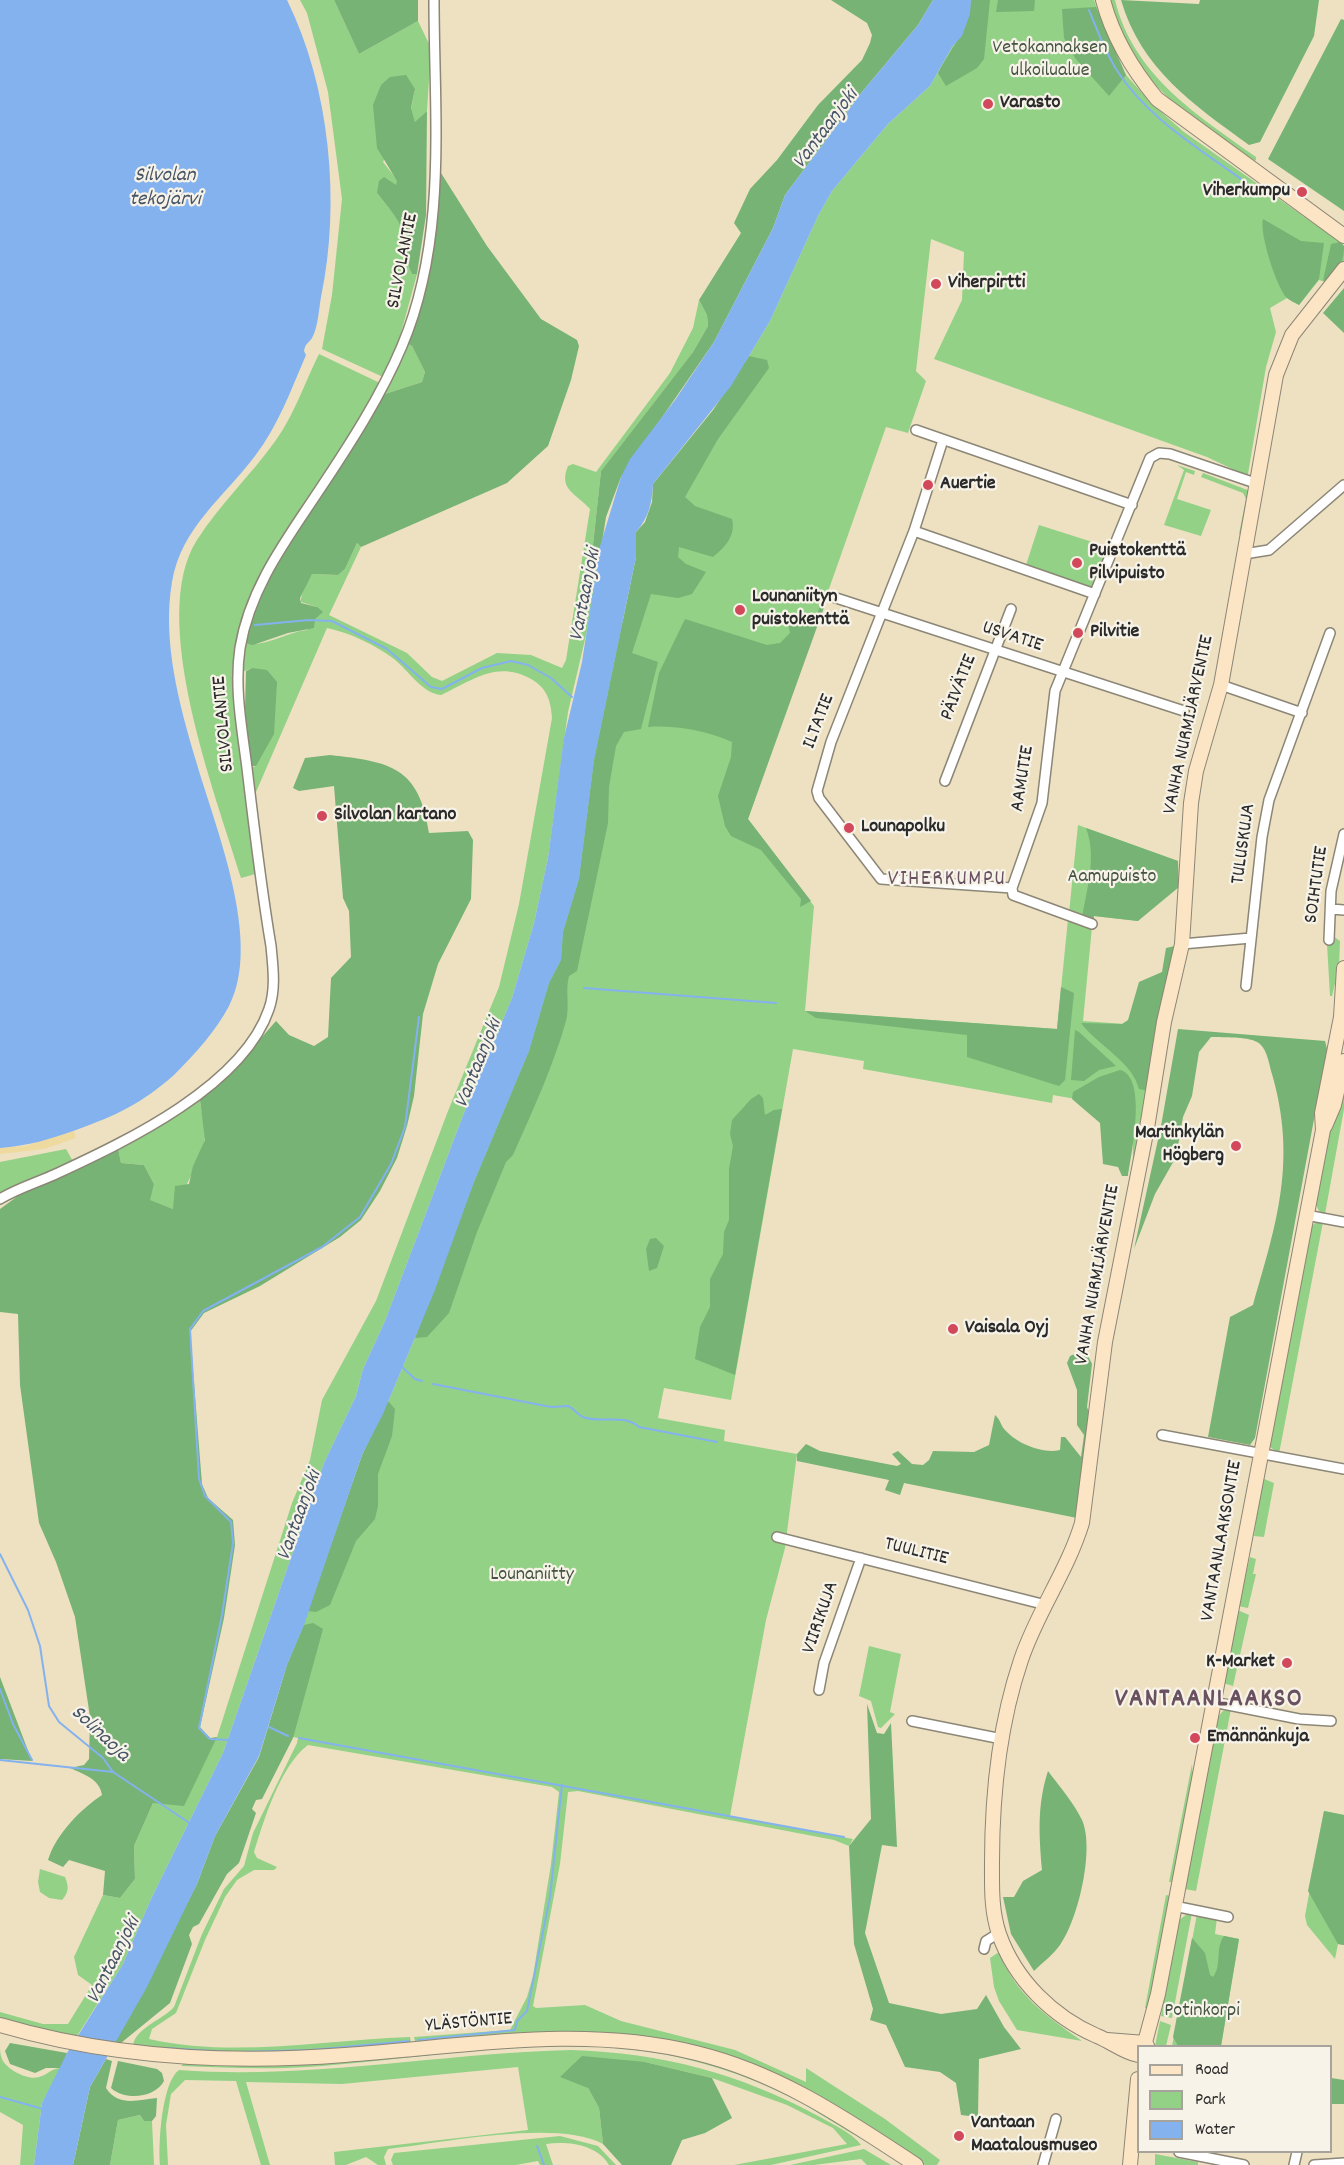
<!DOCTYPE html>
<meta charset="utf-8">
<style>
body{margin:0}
#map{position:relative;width:1344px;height:2165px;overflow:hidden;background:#ede1c2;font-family:Dekko,sans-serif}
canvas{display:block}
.legend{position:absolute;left:1137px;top:2045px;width:195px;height:108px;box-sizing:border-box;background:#f7f3e8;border:2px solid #a5a39c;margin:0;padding:8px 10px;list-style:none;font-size:18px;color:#2b2b2b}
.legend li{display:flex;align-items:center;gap:12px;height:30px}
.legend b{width:30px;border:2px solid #a5a39c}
</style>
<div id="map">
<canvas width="1344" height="2165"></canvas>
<ul class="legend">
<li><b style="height:8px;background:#fce5c4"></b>Road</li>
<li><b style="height:16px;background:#93d187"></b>Park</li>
<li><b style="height:16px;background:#84b2ee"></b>Water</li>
</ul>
</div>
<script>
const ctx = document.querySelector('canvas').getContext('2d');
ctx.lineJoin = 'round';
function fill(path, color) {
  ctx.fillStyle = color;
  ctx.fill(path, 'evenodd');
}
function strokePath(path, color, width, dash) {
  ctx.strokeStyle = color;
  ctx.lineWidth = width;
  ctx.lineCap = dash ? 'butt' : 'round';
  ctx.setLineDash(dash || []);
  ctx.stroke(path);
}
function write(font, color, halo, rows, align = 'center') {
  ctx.font = font + ' Dekko,sans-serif';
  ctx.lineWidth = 4.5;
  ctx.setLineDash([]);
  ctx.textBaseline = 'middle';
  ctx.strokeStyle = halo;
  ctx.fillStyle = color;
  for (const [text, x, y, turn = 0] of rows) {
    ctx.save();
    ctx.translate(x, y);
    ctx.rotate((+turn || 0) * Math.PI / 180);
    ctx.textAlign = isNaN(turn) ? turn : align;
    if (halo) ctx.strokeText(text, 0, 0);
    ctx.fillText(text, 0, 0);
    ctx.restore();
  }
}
const green = new Path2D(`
 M300 0H334L359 54 418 21 431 48 427 111 415 123 411 109 415 89 383 162 398 181 396 185 377 193C386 205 399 218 403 232 408 247 404 260 412 274H417L398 344 383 377 322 349 332 295 342 199 328 92 307 13Z
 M971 0H1094L1111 46 1126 75 1152 104 1184 132 1340 242 1344 246V261L1325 282 1319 280 1299 305 1287 298 1270 308 1276 332 1266 367 1248 474H1243L1207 457 934 359 962 300 964 252 931 239 916 371 926 381 908 433 886 427 748 819 814 906 805 1011 1057 1029 1068 919 1092 927 1083 1021 1152 1026 1145 1109 1133 1162 1132 1109 1053 1095 1052 1103 863 1069 864 1061 793 1049 731 1400 664 1388 658 1418 725 1430 724 1441 797 1454 785 1548 766 1620 730 1816 853 1839 849 1846 834 1840 578 1791 568 1792 560 1864 533 2006 536 2008 585 2005 621 2021 735 2050 806 2082V2068L885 2119 940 2160 937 2165H925L826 2100 795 2084 700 2049 664 2040 573 2032 415 2041 414 2037 510 2030 527 1997 533 1976 551 1864 559 1792 552 1787 308 1745C280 1766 264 1820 254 1852L257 1858 277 1867 274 1870H254L237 1880 225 1897 205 1940 176 2013 152 2029 149 2039C234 2058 324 2040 410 2037L411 2042 268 2054 185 2052 133 2045C136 2028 162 2020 174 2007L202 1934 224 1889 244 1866 253 1833 297 1743 298 1738 268 1732 287 1665 383 1414 435 1290 618 632 749 356 770 321 818 216 832 191 888 124 930 86 952 47 962 36Z
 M1109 0H1115C1133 75 1197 115 1256 157V160L1252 162C1181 110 1139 88 1109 0Z
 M699 300 707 315 708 326 693 352 601 471 593 545 596 580 587 631 568 712 548 858 534 923 512 998 464 1113 385 1321 363 1369 356 1396 324 1463 223 1753 151 1899 123 1964 77 2036 53 2033 0 2018V2012L43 2024H68L92 1985 78 1975 74 1957 103 1895 120 1898 135 1879 134 1846 153 1803 217 1737 292 1503 310 1460 322 1400 376 1301 448 1111 499 987 519 904 552 718C551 701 547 688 531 679 497 660 473 680 441 695 423 694 408 670 394 659 375 645 351 633 327 628L256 792 253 791 249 768 256 766 252 668 242 672 244 643C265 648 286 632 307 630L317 607 301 602C300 595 308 580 312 574L338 575 345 569 357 543 361 547 329 615 407 653 432 677 442 681 497 653 531 655 562 668 566 660 590 509C576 493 558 490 568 466L573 464 596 472 670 373 693 328Z
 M408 344 412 346 425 372 422 382 382 395Z
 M319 354 380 383 358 424 263 570 247 609 238 648 259 873 241 878C216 795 147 618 197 540 220 504 252 474 276 440 294 415 305 382 319 354Z
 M1177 465 1195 471 1194 475 1186 472 1177 499 1211 510 1201 536 1164 525 1184 470Z
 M1203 473 1250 491 1242 534H1239L1246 499 1243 493 1201 477Z
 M1039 525 1108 547 1093 585 1088 588 1026 565Z
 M1078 825 1178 861 1138 921 1094 916 1093 922 1069 913Z
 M1333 936 1340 941 1339 966 1332 996H1330L1327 944 1333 943Z
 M1344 1080V1109L1325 1214 1319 1211 1315 1203 1325 1145Z
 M200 1100C201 1112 205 1125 205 1137 205 1151 181 1197 173 1209L149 1200 154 1184 144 1165 121 1163 118 1148Z
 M66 1149 74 1163 0 1195V1162Z
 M1316 1222H1323L1279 1454 1269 1446 1311 1227Z
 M1262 1478 1274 1483 1264 1537 1254 1536Z
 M1250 1557 1256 1559 1253 1574H1256L1248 1608 1238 1606Z
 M1240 1611 1249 1615 1233 1686 1223 1683 1236 1612Z
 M869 1646 901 1654 890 1712 895 1714 881 1728 878 1727 871 1701 859 1696Z
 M1231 1709 1196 1891 1185 1889 1216 1719 1223 1711Z
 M1192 1764 1193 1782 1173 1882H1169Z
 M1324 1811 1344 1815V1945L1338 1944 1335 1959 1307 1925 1305 1916Z
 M40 1869 65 1877C69 1887 69 1892 62 1900L49 1898 40 1892 38 1882Z
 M1166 1895 1171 1896 1149 2009 1145 2008Z
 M1192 1913 1172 2018 1161 2016 1178 1921 1187 1914Z
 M1197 1914 1217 1918 1215 1934 1239 1939 1221 2046H1172Z
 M999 1952C1015 1994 1046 2016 1082 2041L1017 2030 999 2001 994 1987 990 1958Z
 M1160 2021 1171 2025 1166 2046H1155Z
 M615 2044 708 2061 796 2095 867 2141C860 2140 807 2105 793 2098 746 2075 695 2058 643 2051 536 2037 428 2058 322 2066 275 2070 228 2068 181 2066L186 2062 469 2048Z
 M0 2045C0 2049 0 2055 2 2059 6 2069 28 2081 39 2077 48 2075 51 2068 61 2068L42 2103 34 2165H20L23 2125 0 2112Z
 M571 2050C663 2053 739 2073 820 2117 832 2124 854 2134 861 2145L771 2165H734L847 2144 833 2128 787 2105 712 2078 645 2062 588 2088 599 2108 603 2144C556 2119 443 2143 388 2149L384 2157 386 2165H378L366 2157 346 2165H335L334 2152 528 2130 518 2067 342 2084 246 2082 270 2165H261L236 2081 185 2080 171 2094 166 2125 168 2165H160C158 2143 162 2082 179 2070 311 2080 440 2053 571 2050Z
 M140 2115 144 2121H152L154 2165H110L118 2120Z
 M560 2136 598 2146 616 2165H609C597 2144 567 2141 546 2144L553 2165H540L538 2161 516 2165H393L391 2160 394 2153Z
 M864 2149 891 2165H867L861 2159 814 2165H790Z
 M1155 2154 1198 2162V2165H1155Z`);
const forest = new Path2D(`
 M334 0H418V21L359 54Z
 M831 0H933L918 25 862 92 785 195 773 228 714 342 621 477 606 517 596 580 593 545 601 471 693 352 708 326 707 315 699 300 741 233 734 223 750 189 777 160 818 105 862 60 870 43 872 35 867 23Z
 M971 0H990L984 59 977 68 946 86 938 73C951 48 969 29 971 0Z
 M998 0H1035L1034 11 996 12Z
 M1121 0 1199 4 1200 0H1319L1314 36 1260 142 1249 145C1194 105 1141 69 1121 0Z
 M1096 7 1126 75 1109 96 1075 58 1064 38 1062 9Z
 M1341 19 1344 20V211L1268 159Z
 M406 75 415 89 411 108 415 122 427 111 426 215 417 274H412C404 260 408 247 403 233 399 218 386 205 377 193L379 181 384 177 396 185 397 181 377 148 373 105 381 85 390 77Z
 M438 173H441L487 246 541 319 577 340 579 346 571 380 548 446 507 483 361 547 357 543 345 569 338 575 312 574 300 598 301 603 317 607 323 612 315 619 314 628 288 633 253 645 244 643 257 598 273 568 382 395 422 382 425 372 412 346 408 344 426 281Z
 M1263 219 1301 241 1324 243 1319 279 1299 305C1296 303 1290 301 1287 298 1276 287 1259 232 1263 219Z
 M1340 242 1344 246C1344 261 1339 276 1323 281L1331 244Z
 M1344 288V333L1323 313Z
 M749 356 767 360 769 368 718 439 685 497 695 506 732 519C736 536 725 547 713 557L679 547 678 557 686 564 706 572 692 594 678 598 651 594 632 653 658 662 641 729 624 732 616 746 609 787 608 823 578 966 577 971 569 976C565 992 570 1005 566 1021 553 1067 532 1112 513 1155L506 1162 477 1232 449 1313 427 1337 415 1338 474 1182 529 1051 549 983 561 960 563 932 579 879 594 760 636 557V532L645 522 652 502 653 484 713 410Z
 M826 602 748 819 811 901 800 907 801 899 761 850 731 836 725 826 718 796 731 757 732 742C708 731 674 725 648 727L659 673 685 619 767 645 780 643 790 633 787 619 792 613 817 615 821 603Z
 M252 668 267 670 277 682 274 734 256 766H251L245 708 246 671Z
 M330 755C390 762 419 766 429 833L468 831 473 840 471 899 438 964 423 1014 414 1096 407 1126 397 1158 380 1191 361 1220 340 1237 260 1286 204 1313 190 1332 202 1484 208 1498 233 1520 235 1545 224 1618 200 1727 210 1738 217 1737 184 1806 153 1803 134 1846 135 1879 120 1898 103 1895 105 1871 69 1860 63 1867 48 1860C56 1834 81 1809 102 1795 100 1779 83 1774 70 1768L84 1765 89 1759 90 1717 75 1617 56 1562 39 1523 20 1385 18 1314 0 1312V1209L22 1193 118 1148 121 1163 144 1165 154 1184 150 1200 173 1209 175 1186 189 1184 193 1166 205 1140 200 1100 227 1077 276 1021 289 1035 314 1046 328 1037 331 978 351 957 349 911 343 898 334 786 299 791 293 788 305 758Z
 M1086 828 1178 861 1179 887 1138 921 1094 916 1093 922 1082 918C1087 888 1097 857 1086 828Z
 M1175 946 1149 1091 1139 1089C1132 1061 1098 1046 1081 1023L1122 1024 1128 1020 1139 982 1162 972 1166 948Z
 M1061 987 1074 993 1065 1080 1059 1086 967 1057V1035L816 1018 805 1011 1057 1029Z
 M1178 1029 1325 1041 1327 1049 1255 1438 1250 1445 1208 1437 1230 1317 1253 1305C1277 1222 1297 1161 1272 1074 1269 1064 1267 1047 1257 1042 1246 1036 1224 1038 1211 1037L1199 1052 1192 1096 1183 1117 1176 1157 1155 1194 1134 1249 1161 1126Z
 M1075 1030 1079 1032 1116 1066 1099 1070 1084 1081 1071 1080Z
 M1120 1070C1148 1077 1131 1155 1128 1176H1122L1118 1167 1103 1164 1100 1123 1072 1099 1073 1092 1099 1077Z
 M759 1094 763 1098 765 1115 774 1110 782 1109 735 1375 695 1359 700 1327 710 1307V1279L723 1254 724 1232 729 1220V1169L733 1146 730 1134 732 1120 751 1099Z
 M656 1238 664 1246 657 1268 649 1271 646 1249 650 1239Z
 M1079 1352 1088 1356 1092 1364 1087 1407 1091 1418 1077 1518 904 1483 900 1495 885 1490 889 1480 797 1461V1454L806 1444 820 1451 897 1466 901 1464 892 1454 898 1451 912 1464 923 1465 929 1460 933 1451 974 1452 989 1445 995 1415C1001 1420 1001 1427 1006 1431 1018 1444 1043 1454 1060 1450L1061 1437H1065L1081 1457 1084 1435 1077 1425V1390L1067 1363 1070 1356Z
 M388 1401 395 1409 392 1436 378 1474V1506L375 1519 356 1541 330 1605 316 1612 308 1611 362 1455Z
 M313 1623 323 1629 293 1738 262 1799 256 1800 252 1809 256 1813 239 1863 227 1874 199 1924 193 1927 189 1935 192 1944 170 2003 121 2043 115 2042 197 1884 215 1836 259 1757 287 1665 304 1625Z
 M0 1677 32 1761 0 1759Z
 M867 1704 877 1733 884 1734 891 1723 897 1847 882 1845 865 1933 889 2003 941 2014 977 2009 986 1995 1004 2027 1021 2049 979 2059 978 2117 961 2115 956 2083 940 2072 905 2067 886 2025 870 2020 873 2009 854 1944 849 1846 871 1819Z
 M1048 1771C1059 1786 1074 1803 1082 1820 1095 1849 1078 1920 1060 1945 1053 1955 1043 1962 1034 1971L1011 1934 1003 1897H1014L1023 1881 1042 1870C1039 1835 1037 1805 1048 1771Z
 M1324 1811 1344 1815V1945L1338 1944 1308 1891Z
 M1224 1936 1239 1939 1221 2046H1178L1173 2037 1192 1938 1205 1953 1210 1975 1213 1977C1222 1966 1215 1948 1224 1936Z
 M10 2043 67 2053 61 2068H46L35 2073 10 2064 5 2051Z
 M582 2056 645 2062 712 2078 732 2118 705 2133 682 2140 671 2165H622L603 2144 599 2108 588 2088 560 2077Z
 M106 2059 112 2061 106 2088C118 2107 138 2100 157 2098L156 2116 152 2121H144L140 2115 118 2120 110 2165H73L90 2087Z
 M118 2061 157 2069 162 2073 164 2081C155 2098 125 2101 111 2088Z
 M1331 2078 1344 2080V2104H1331Z`);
const sand = new Path2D(`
 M74 1131 76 1138 44 1149 0 1154V1148L25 1146Z`);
const water = new Path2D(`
 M0 0H287C330 87 341 203 321 297 319 308 318 328 312 338 308 344 306 342 304 351L306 355C291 390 278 426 255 456 224 497 181 528 172 582 162 641 179 704 196 761 215 827 263 941 229 1006 216 1031 194 1055 174 1075 141 1104 117 1115 76 1130 51 1139 28 1146 0 1148Z
 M933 0H971L970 14 962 36 952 47 930 86 888 124 832 191 818 216 770 321 731 386 653 484C652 503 649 517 636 532V557L594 760 579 879 563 932 561 960 549 983 529 1051 474 1182 435 1290 383 1414 362 1455 304 1625 287 1665 259 1756 215 1836 197 1884 147 1987 90 2087 73 2165H34L42 2103 67 2053 123 1964 151 1899 223 1753 324 1463 356 1396 363 1369 385 1321 464 1113 512 998 534 923 548 858 564 738 582 662 600 546 621 477 630 459 675 400 714 342 773 228 785 195 862 92 918 25Z`);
const stream = new Path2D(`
 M1089 10C1097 30 1105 51 1116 69 1145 116 1197 147 1241 179
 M255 625 309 620 332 621 387 649 431 687 442 689 482 668 511 661 528 665 551 678 572 697
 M584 988 776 1003
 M402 1367 415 1379 422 1381
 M433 1384 551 1407 568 1406C573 1408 578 1415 583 1417 601 1424 623 1413 639 1427L717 1442
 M0 1554 28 1610 40 1646 49 1706 59 1722 103 1758 113 1772 191 1824
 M0 1689 13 1724 32 1760
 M269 1727 288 1736
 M299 1738 844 1837
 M228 1740 210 1739 199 1728 222 1615 233 1543 231 1522 205 1496 199 1479 190 1329 203 1311 322 1247 360 1217 391 1164 405 1127 419 1017
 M0 1760 113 1772
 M418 2040 515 2030 517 2021 527 2011 550 1897 562 1785
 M164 2048 230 2052
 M239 2052 311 2050 409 2041
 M0 2097 43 2109
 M537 2146 544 2165`);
const street = new Path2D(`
 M916 430 1132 505
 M943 440 914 531 831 742 817 791 819 798 881 879 1012 888
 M914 531 1095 594
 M1244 554 1269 550 1344 485
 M830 596 1184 711
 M1221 685 1302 713
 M945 781 1011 609
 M1012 888 1042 803 1055 691 1150 458 1159 453 1170 454 1258 484
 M1012 888 1013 895 1092 924
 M1331 909 1344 910
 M1329 940 1331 891 1344 834
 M1182 944 1251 938
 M1246 986 1262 837 1269 800 1330 633
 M0 1199C18 1188 39 1182 58 1173 127 1141 243 1086 269 1009 276 989 273 967 271 946 261 887 254 827 247 768 242 728 234 688 240 648 250 587 287 539 320 489 350 444 381 396 402 346 448 238 434 114 434 0
 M1306 1215 1344 1222
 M1162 1435 1344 1469
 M777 1537 1046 1605
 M819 1690 824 1663 861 1558
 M1213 1702 1299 1719 1331 1721
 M912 1721 1002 1739
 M1174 1906 1228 1917
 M984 1949 986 1941 999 1933
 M1179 2152 1244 2165
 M1043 2165 1056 2119
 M1294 2165 1297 2152
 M1314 2165 1344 2163`);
const secondary = new Path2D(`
 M1103 0C1113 38 1132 69 1157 99L1344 236
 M1325 1126 1334 1105 1344 1061
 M0 2025C112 2058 229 2064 345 2055 462 2047 580 2024 696 2053 779 2073 846 2119 916 2165
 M1107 2040 1145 2043 1147 2046
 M1144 2046 1158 1994 1323 1130 1322 1113 1341 1017 1344 968
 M1138 2055C1123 2052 1112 2042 1097 2036 1053 2017 1015 1980 999 1934 991 1910 992 1887 992 1862 992 1794 999 1725 1021 1660 1037 1612 1067 1572 1082 1523L1105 1342 1147 1128 1164 1022 1182 944 1191 803 1196 771 1221 685 1276 375 1292 335 1344 269
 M1130 2165 1138 2079`);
const markers = [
 [988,104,6,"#d1495b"],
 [1302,192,6,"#d1495b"],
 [936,284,6,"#d1495b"],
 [928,485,6,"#d1495b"],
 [1077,563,6,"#d1495b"],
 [740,610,6,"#d1495b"],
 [1078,633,6,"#d1495b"],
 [322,816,6,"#d1495b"],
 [849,828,6,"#d1495b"],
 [1236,1146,6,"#d1495b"],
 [953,1329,6,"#d1495b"],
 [1287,1663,6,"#d1495b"],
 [1195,1738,6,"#d1495b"],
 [959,2136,6,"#d1495b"]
];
const parkNames = [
 ["Vetokannaksen",1050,49],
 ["ulkoilualue",1050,72],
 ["Aamupuisto",1112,878],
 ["Lounaniitty",532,1576],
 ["Potinkorpi",1202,2012]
];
const poiNames = [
 ["Varasto",1000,104],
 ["Viherkumpu",1290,192,"right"],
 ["Viherpirtti",948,284],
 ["Auertie",940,485],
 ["Puistokenttä",1089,552],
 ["Pilvipuisto",1089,575],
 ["Lounaniityn",752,598],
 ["puistokenttä",752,621],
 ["Pilvitie",1090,633],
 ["Silvolan kartano",334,816],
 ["Lounapolku",861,828],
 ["Martinkylän",1224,1134,"right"],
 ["Högberg",1224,1157,"right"],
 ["Vaisala Oyj",965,1329],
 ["K-Market",1275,1663,"right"],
 ["Emännänkuja",1207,1738],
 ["Vantaan",971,2124],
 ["Maatalousmuseo",971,2147]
];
const streetNames = [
 ["SILVOLANTIE",404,261,-79],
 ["USVATIE",1012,638,18],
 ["PÄIVÄTIE",960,688,-69],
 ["ILTATIE",820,722,-69],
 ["SILVOLANTIE",225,724,-95],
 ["VANHA NURMIJÄRVENTIE",1190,725,-78],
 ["AAMUTIE",1024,779,-81],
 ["TULUSKUJA",1245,844,-82],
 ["SOIHTUTIE",1318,885,-82],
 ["VANHA NURMIJÄRVENTIE",1099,1275,-80],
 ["VANTAANLAAKSONTIE",1223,1541,-80],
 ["TUULITIE",916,1553,14],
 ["VIIRIKUJA",822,1618,-71],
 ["YLÄSTÖNTIE",469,2024,-5]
];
const waterNames = [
 ["Vantaanjoki",827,130,-53],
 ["Silvolan",165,177],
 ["tekojärvi",165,201],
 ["Vantaanjoki",587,595,-79],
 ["Vantaanjoki",480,1064,-68],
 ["Vantaanjoki",301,1516,-70],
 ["Solinaoja",99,1735,43],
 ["Vantaanjoki",115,1961,-63]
];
const quarterNames = [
 ["VIHERKUMPU",947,881]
];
const districtNames = [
 ["VANTAANLAAKSO",1209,1701]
];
fill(green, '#93d187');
fill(forest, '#76b374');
fill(sand, '#eeda9e');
fill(water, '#84b2ee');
strokePath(stream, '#84b2ee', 2);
strokePath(street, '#8c8676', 12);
strokePath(secondary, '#8c8676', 16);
strokePath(street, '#fff', 9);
strokePath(secondary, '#fce5c4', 14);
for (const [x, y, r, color] of markers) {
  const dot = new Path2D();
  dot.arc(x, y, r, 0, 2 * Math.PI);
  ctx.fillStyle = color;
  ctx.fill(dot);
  strokePath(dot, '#f7f3e8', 2);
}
write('20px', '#455442', '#f7f3e8', parkNames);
write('bold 20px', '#2b2b2b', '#f7f3e8', poiNames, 'left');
write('20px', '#2b2b2b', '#f7f3e8', streetNames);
write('italic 21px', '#465466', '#f7f3e8', waterNames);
ctx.letterSpacing = '1.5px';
write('22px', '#695160', '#f7f3e8', quarterNames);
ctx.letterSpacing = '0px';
ctx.letterSpacing = '1.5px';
write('bold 26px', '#695160', '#f7f3e8', districtNames);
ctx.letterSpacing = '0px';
</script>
